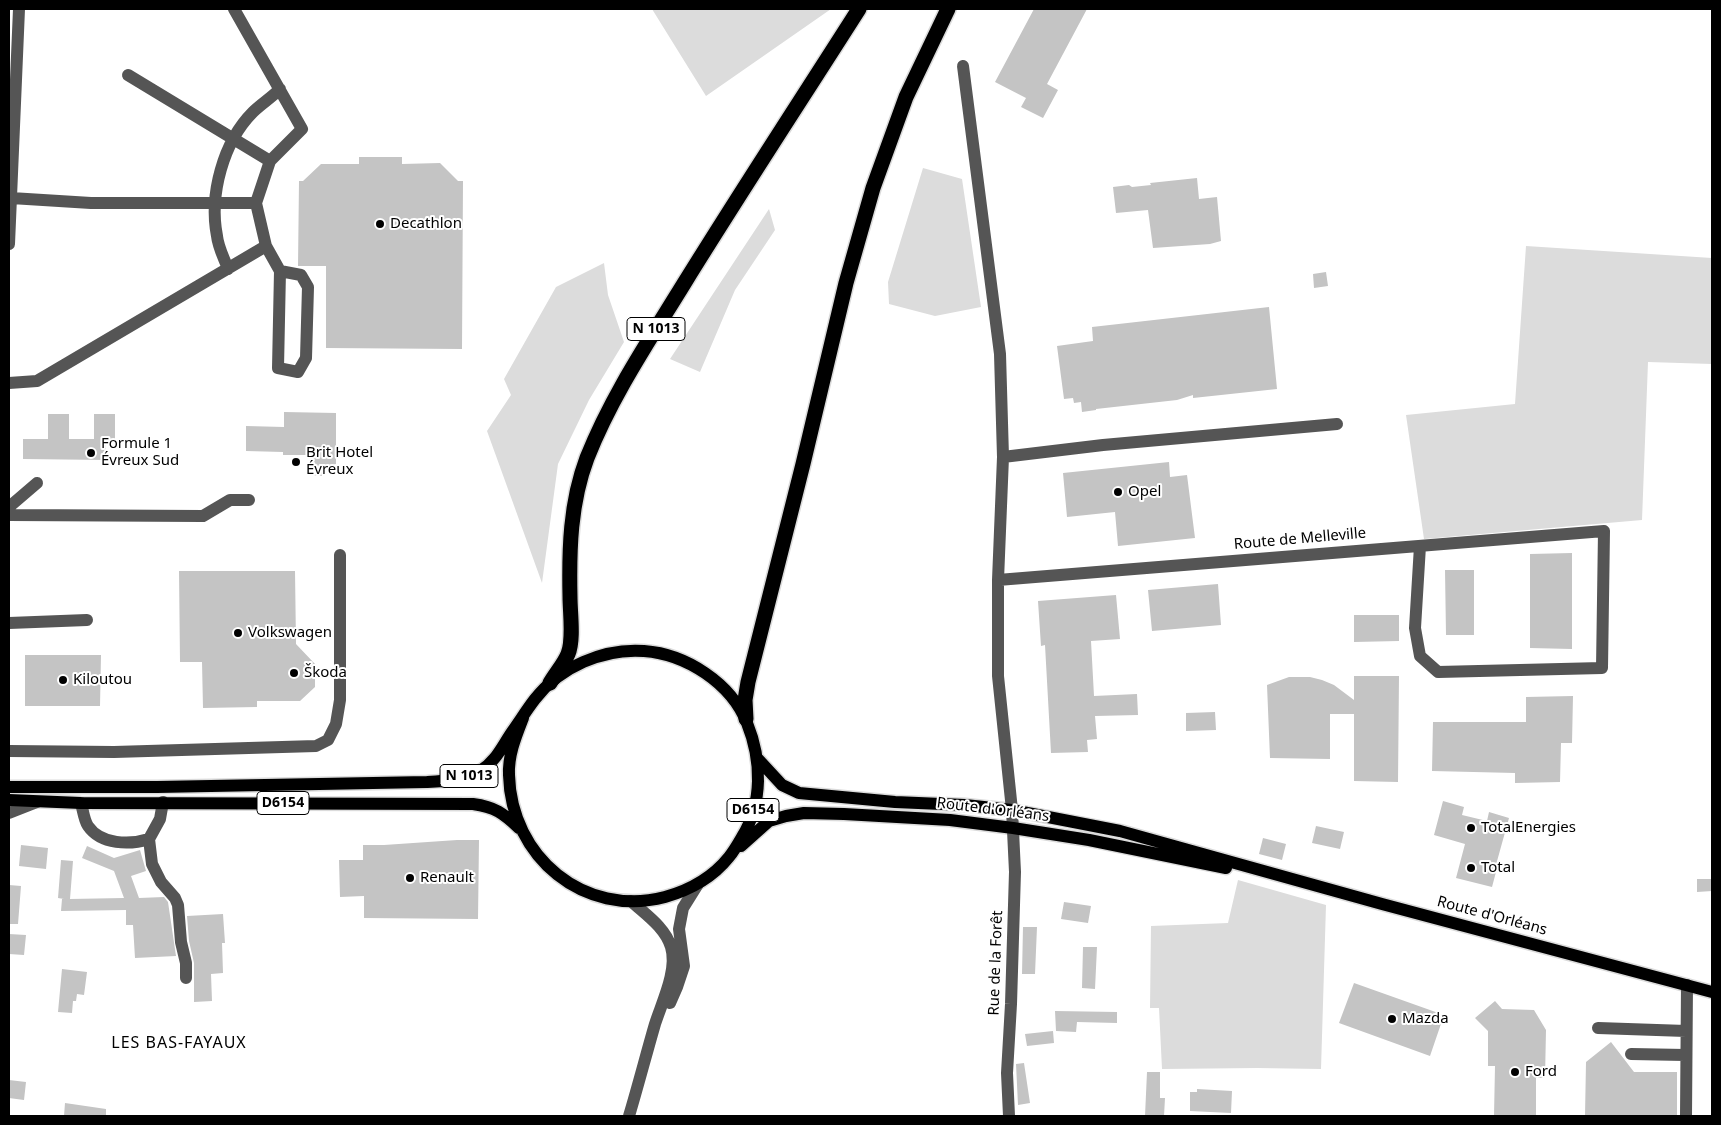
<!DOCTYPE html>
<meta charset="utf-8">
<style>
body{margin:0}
#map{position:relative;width:1721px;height:1125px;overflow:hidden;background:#fff;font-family:"Noto Sans",sans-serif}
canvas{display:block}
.frame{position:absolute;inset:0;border:10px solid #000;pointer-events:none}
</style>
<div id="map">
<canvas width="1721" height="1125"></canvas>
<div class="frame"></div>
</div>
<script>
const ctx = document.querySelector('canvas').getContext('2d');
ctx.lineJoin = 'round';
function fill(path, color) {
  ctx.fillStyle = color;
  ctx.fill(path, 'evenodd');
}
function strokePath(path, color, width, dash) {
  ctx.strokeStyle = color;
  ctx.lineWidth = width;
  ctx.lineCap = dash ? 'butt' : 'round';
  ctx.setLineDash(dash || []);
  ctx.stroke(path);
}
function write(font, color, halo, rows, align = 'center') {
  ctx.font = font + ' "Noto Sans",sans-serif';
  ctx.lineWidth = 4;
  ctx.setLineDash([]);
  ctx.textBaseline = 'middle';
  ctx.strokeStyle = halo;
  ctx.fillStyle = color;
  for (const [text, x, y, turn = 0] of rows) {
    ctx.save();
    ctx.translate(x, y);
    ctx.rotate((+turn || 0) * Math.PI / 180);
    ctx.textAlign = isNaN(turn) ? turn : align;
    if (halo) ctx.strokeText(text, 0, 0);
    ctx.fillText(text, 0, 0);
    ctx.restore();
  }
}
const green = new Path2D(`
 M652 9H831L706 96Z
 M923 168 962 179 981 307 935 316 889 304 888 282Z
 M769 209 775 230 735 290 700 372 670 359Z
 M1526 246 1712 258V364L1648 362 1642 520 1424 539 1406 415 1515 404Z
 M604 263 608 295 624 342 589 400 558 464 542 583 487 431 511 395 504 379 556 287Z
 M1238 880 1326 905 1321 1069 1257 1068 1162 1069 1159 1008H1150L1151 926 1228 923Z`);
const building = new Path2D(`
 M1034 9H1087L1047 84 1058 90 1043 118 1021 107 1026 98 995 82Z
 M359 157H402V164L440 163 458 181H463L462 349 326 348V266H298L299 181H303L321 164H359Z
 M1197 178 1199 199 1217 197 1221 241 1210 244 1153 248 1148 210 1116 213 1113 187 1129 185 1132 187 1151 185 1150 183Z
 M1326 272 1328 286 1314 288 1313 274Z
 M1269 307 1277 389 1193 398V395L1177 400 1096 409V410L1082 412 1081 402 1074 403 1073 398 1064 399 1057 346 1093 341 1092 327Z
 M284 412 336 413V464L324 467 322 476 310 475 311 455H283V452L246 451V426L284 427Z
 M48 414H69V439H94V414H115V439H106V460L23 459V439H48Z
 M1169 462 1170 477 1187 475 1195 538 1118 546 1115 512 1067 517 1063 473Z
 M1572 553V649L1530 648V554Z
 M1445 570H1474V635H1446Z
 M179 571H295L296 644 315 664V687L300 701H257V707L203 708 202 662H180Z
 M1218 584 1221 625 1152 631 1148 590Z
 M1116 595 1120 639 1091 641 1094 696 1137 694 1138 715 1095 716 1097 739 1087 740 1088 752 1051 753 1045 645 1041 646 1038 601Z
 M1354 615H1399V641L1354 642Z
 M25 655H101L100 706H25Z
 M1354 676H1399L1398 782 1354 781V714H1330V759L1270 758 1267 685 1289 677H1310L1322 680 1334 685 1354 700Z
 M1573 696 1572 743H1561L1560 782 1515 783V773L1432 771 1433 722H1526V697Z
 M1215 712 1216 730 1186 731V713Z
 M1443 801 1464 807 1462 815 1487 821 1489 812 1509 818 1494 872H1496L1492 887 1456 878 1465 844 1434 835Z
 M1316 826 1344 832 1340 849 1312 843Z
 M1263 838 1286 844 1282 860 1259 854Z
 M457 840H479L478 919 364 918V896L340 897 339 860H363V845H384Z
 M21 845 48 848 46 869 19 866Z
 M87 846 114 858 140 850 146 871 131 876 139 898 164 897 168 902 176 956 135 958 133 925H126V910L61 911 62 899H64L58 898 61 860 73 861 70 899 124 898 114 871 82 858Z
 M1697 879H1712V891L1697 892Z
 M9 885 21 886 18 924H9Z
 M1064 902 1091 906 1088 923 1061 919Z
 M223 914 225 943H222L223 973 211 974 212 1001 194 1002V963L189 941 187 916Z
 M1023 927H1037L1035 974H1022Z
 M9 934 26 935 24 955 9 954Z
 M1083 947H1097L1095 989 1082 988Z
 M62 969 87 972 84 995 77 994 76 1001H73L72 1013 58 1012Z
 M1354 983 1444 1015 1430 1056 1339 1023Z
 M1495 1001 1502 1009 1534 1010 1546 1030 1545 1078H1536V1116H1494L1495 1066H1488V1031L1475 1018Z
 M1055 1011 1117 1012V1023L1077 1022 1076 1032 1056 1031Z
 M1053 1031 1054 1043 1027 1046 1025 1034Z
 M1611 1042 1634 1072H1677V1116H1585L1586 1062Z
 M1024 1063 1030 1103 1018 1105 1016 1064Z
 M1147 1072H1160V1098H1165L1164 1116H1145Z
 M9 1080 26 1082 24 1100 9 1098Z
 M1197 1089 1232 1091 1231 1113 1190 1111V1092H1197Z
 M65 1103 106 1109V1116H64Z`);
const minor = new Path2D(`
 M234 9 302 129 270 161 256 203
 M963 66 1000 354 1003 457
 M128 75 270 161
 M9 244 19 9
 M266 246 280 271 301 275 308 287 306 358 298 372 278 368 280 271
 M228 269C224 258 218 247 217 236 209 195 223 142 253 112 261 104 271 98 280 89
 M9 383 37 381 266 246 256 203H91L11 198
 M9 507 37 483
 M9 515 203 516 230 500H249
 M998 580 1604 531 1602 668 1438 672 1420 656 1415 628 1420 546
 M9 623 87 620
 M9 751 114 752 316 746 328 740 336 724 340 700V555
 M163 802 160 819 149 839 152 864 161 882 175 898 178 905 181 942 186 963V978
 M81 803C83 810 84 820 88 826 101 845 130 845 149 839
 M9 813 37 802
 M670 1003 677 987 684 966 679 929 683 908 698 884
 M1598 1028 1686 1031
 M1631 1054 1685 1055
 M629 1116C638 1086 646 1055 655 1024 662 1002 678 970 671 947 665 927 645 914 631 901
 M1009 1116 1007 1073 1011 1004 1015 872 1012 810 998 676V580L1003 457 1103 445 1337 424
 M1686 1116 1687 985`);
const major = new Path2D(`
 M758 759 782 785 799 793 895 802 965 805 1012 810 1120 831 1382 904 1712 992
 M9 787H157L427 782C445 781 464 780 480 771 497 761 503 744 514 729 521 719 528 708 535 699 560 667 603 648 644 651 686 654 731 683 747 723 762 760 763 803 742 837 738 844 734 851 729 857 713 877 690 890 665 897 584 918 511 857 509 775 508 755 516 736 523 718
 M9 800 81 803 473 804C495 807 503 813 519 828
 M741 846 769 821 786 816 804 813 844 814 950 820 1013 828 1089 840 1226 868`);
const highway = new Path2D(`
 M550 683C555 674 564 664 568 654 574 640 570 613 570 597 569 550 570 503 587 458 612 395 650 339 685 282 742 190 801 100 859 9
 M746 719 745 700 748 682 803 464 846 283 873 188 906 97 948 9`);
const markers = [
 [380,224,5,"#000"],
 [91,453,5,"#000"],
 [296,462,5,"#000"],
 [1118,492,5,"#000"],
 [238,633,5,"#000"],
 [294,673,5,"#000"],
 [63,680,5,"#000"],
 [1471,828,5,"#000"],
 [1471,868,5,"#000"],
 [410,878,5,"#000"],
 [1392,1019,5,"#000"],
 [1515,1072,5,"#000"]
];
const shields = [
 [656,329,58],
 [469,776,58],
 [283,803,52],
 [753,810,52]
];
const shieldNames = [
 ["N 1013",656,329],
 ["N 1013",469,776],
 ["D6154",283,803],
 ["D6154",753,810]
];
const poiNames = [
 ["Decathlon",390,224],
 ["Formule 1",101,444],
 ["Évreux Sud",101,461],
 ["Brit Hotel",306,453],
 ["Évreux",306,470],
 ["Opel",1128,492],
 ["Volkswagen",248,633],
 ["Škoda",304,673],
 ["Kiloutou",73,680],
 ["TotalEnergies",1481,828],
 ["Total",1481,868],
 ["Renault",420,878],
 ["Mazda",1402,1019],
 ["Ford",1525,1072]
];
const streetNames = [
 ["Route de Melleville",1300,539,-5],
 ["Route d'Orléans",993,810,7],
 ["Route d'Orléans",1492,916,15],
 ["Rue de la Forêt",996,963,-88]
];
const neighbourhoodNames = [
 ["LES BAS-FAYAUX",179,1043]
];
fill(green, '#dcdcdc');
fill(building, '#c4c4c4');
strokePath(major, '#dbdbdb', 15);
strokePath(highway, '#dbdbdb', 18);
strokePath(minor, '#555', 12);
strokePath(major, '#000', 12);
strokePath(highway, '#000', 15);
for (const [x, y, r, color] of markers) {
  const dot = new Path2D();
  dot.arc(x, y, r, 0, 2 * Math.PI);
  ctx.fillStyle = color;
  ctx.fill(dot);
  strokePath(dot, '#fff', 2);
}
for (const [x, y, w] of shields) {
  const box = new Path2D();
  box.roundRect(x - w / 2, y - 11.5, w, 23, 4);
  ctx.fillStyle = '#fff';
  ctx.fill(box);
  strokePath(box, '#000', 1);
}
write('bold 14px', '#000', null, shieldNames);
write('15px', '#000', '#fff', poiNames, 'left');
write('15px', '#000', '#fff', streetNames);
ctx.letterSpacing = '1px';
write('16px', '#000', '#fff', neighbourhoodNames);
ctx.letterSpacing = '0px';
</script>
